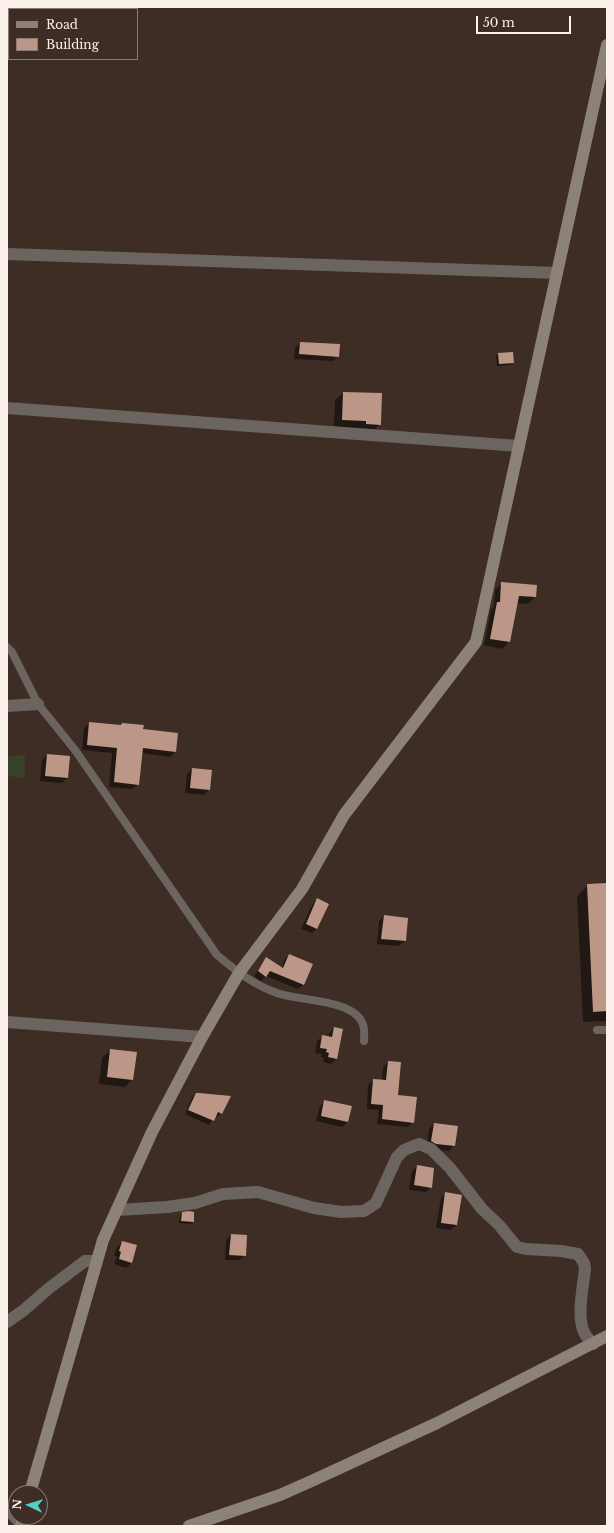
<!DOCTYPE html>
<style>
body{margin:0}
#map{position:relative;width:614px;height:1533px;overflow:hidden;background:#3e2d25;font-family:"Libre Baskerville",serif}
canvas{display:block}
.frame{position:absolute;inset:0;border:8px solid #fbf0ea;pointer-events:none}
.legend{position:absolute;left:8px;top:8px;width:130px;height:52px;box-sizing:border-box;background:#3e2d25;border:1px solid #8a7b74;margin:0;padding:5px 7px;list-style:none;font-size:12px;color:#fbf0ea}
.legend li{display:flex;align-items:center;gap:8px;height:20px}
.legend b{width:20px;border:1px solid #8a7b74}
.north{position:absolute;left:8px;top:1485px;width:40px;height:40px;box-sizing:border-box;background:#3e2d25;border:1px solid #8a7b74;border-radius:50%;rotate:274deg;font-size:11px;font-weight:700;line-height:16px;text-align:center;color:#fbf0ea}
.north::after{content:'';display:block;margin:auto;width:14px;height:18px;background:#55cec6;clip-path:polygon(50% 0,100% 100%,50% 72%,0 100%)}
.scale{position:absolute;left:476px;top:16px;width:95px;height:18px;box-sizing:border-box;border:2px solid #fbf0ea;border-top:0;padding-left:5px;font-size:12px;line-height:14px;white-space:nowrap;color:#fbf0ea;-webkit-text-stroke:3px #3e2d25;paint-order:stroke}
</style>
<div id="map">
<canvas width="614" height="1533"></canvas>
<div class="frame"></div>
<ul class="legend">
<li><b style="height:5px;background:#8d8278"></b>Road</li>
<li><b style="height:11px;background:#bc9787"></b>Building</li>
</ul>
<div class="north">N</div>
<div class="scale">50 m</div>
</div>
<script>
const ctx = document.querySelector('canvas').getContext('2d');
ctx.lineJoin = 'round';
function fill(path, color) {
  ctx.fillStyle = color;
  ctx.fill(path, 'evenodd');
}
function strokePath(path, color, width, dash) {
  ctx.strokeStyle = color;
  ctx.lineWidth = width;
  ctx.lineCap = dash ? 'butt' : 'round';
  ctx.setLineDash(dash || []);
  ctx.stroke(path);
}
const green = new Path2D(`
 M25 755V778L7 776V756Z`);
const shadow = new Path2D(`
 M300 343 338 356 333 361 294 359 295 348Z
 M499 354 513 363 510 365 497 366 496 356Z
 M343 393 380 424 372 432 334 428 335 400Z
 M502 583 536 586 535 597 528 604 517 603 509 642 502 649 484 645 491 610 494 607 495 590Z
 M89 723 120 726 122 724 142 730 175 752 170 757 141 753 138 784 133 789 109 787 112 753 82 750 84 728Z
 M47 755 67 778 62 783 40 781 42 760Z
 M192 769 209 790 204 795 185 793 187 774Z
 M607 884V1021L583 1022 577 896 588 885Z
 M317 900V928L312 933 301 929 312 905Z
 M384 916 405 941 399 946 377 944 379 921Z
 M289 955 312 965 303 985 298 989 266 976 261 981 254 976 266 959 281 968 285 959Z
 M334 1028 336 1059 331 1064 323 1062 324 1058 321 1057 322 1054 315 1053 317 1041 323 1036 329 1037V1034Z
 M110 1050 132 1079 125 1087 99 1084 102 1058Z
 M388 1062 397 1096 413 1122 408 1127 377 1124 379 1110 367 1109 368 1085 373 1080 382 1081 383 1067Z
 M196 1094 221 1113 217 1117 215 1116 209 1125 185 1114 192 1098Z
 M325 1101 348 1122 342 1127 316 1121 320 1106Z
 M434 1124 454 1146 449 1151 431 1149 427 1146 429 1129Z
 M417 1166 431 1187 426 1192 409 1190 412 1171Z
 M446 1193 460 1196 456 1225 451 1230 436 1228 441 1198Z
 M182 1213 193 1222 190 1224 179 1223 180 1216Z
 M231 1235 245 1255 240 1260H225L226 1240Z
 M122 1242 131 1263 126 1268 114 1264 117 1257 114 1256 117 1247Z`);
const building = new Path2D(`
 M300 342 340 344 339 357 299 354Z
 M513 352 514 363 499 364 498 353Z
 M343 392 382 393 381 425 366 424V421L342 420Z
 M501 582 537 585 536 597 519 596 510 642 490 639 497 602H500Z
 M89 722 121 725 122 723 144 725 143 729 178 733 176 752 143 748 139 785 114 782 117 748 87 745Z
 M47 754 70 756 68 778 45 776Z
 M192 768 212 770 210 790 190 788Z
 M607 883V1011L593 1012 587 884Z
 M317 898 329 904 317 929 306 924Z
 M384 915 408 918 406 941 381 939Z
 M289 954 313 964 304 985 270 971 266 977 258 971 266 957 283 968Z
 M334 1027 343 1029 337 1059 328 1057 329 1053 326 1052 327 1049 320 1048 322 1035 332 1037Z
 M110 1049 137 1052 133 1080 107 1077Z
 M388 1061 401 1062 398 1095 417 1097 414 1123 382 1119 383 1105 371 1104 373 1079 386 1080Z
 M196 1093H199L231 1096 222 1114 218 1112 214 1121 188 1110Z
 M324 1100 352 1106 348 1122 321 1116Z
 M434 1123 458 1126 455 1146 436 1144 431 1141Z
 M417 1165 434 1168 432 1188 414 1185Z
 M445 1192 462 1195 457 1225 441 1223Z
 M189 1211 194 1212V1222L181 1221 182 1212Z
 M231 1234 247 1235 246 1256 229 1255Z
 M122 1241 137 1245 132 1263 119 1259 121 1252 119 1251Z`);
const lane = new Path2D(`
 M7 647 12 652 38 704 75 750 217 955C236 971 254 985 277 993 298 1001 356 999 363 1025 365 1030 364 1036 364 1041
 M597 1030H607`);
const street = new Path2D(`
 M7 254 557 273
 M7 408 519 446
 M7 706 38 704
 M7 1022 202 1037
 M117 1210 167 1207 195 1203 223 1194 258 1192 314 1208 341 1212 364 1211 376 1203 397 1157 404 1150 419 1144 431 1149 450 1168 482 1209 499 1225 517 1247 526 1249 561 1251 578 1254 584 1263 585 1269C583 1287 576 1319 585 1334 587 1338 591 1341 593 1344
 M7 1322 24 1310 48 1289 85 1261H97
 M7 1508 21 1524`);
const secondary = new Path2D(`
 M30 1493 103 1240 152 1132 202 1037 239 973 302 889 344 815 476 642 607 45
 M21 1526 23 1517
 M189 1526 280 1495 316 1479 437 1423 607 1336`);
fill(green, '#364128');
fill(shadow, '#0007');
fill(building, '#bc9787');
strokePath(lane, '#6c655f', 8);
strokePath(street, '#6c655f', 12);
strokePath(secondary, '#8d8278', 12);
</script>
